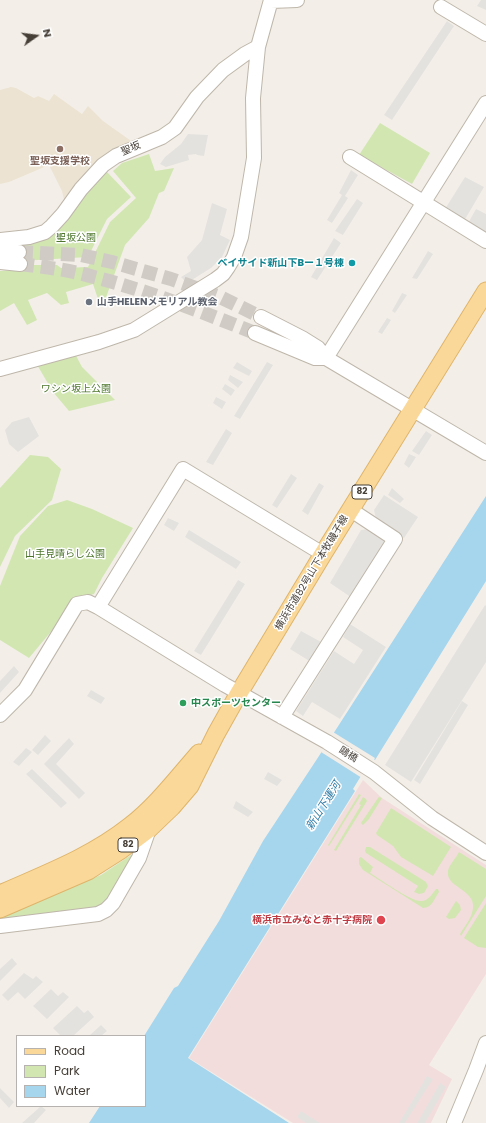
<!DOCTYPE html>
<meta charset="utf-8">
<style>
body{margin:0}
#map{position:relative;width:486px;height:1123px;overflow:hidden;background:#f3efe8;font-family:Poppins,sans-serif}
canvas{display:block}
.legend{position:absolute;left:16px;top:1035px;width:130px;height:72px;box-sizing:border-box;background:#fff;border:1px solid #b5b2af;margin:0;padding:5px 7px;list-style:none;font-size:12px;color:#463f37}
.legend li{display:flex;align-items:center;gap:8px;height:20px}
.legend b{width:20px;border:1px solid #b5b2af}
.north{position:absolute;left:16px;top:16px;width:40px;height:40px;-webkit-text-stroke:3px #fff;paint-order:stroke;rotate:76deg;font-size:11px;font-weight:700;line-height:16px;text-align:center;color:#463f37}
.north::after{content:'';display:block;margin:auto;width:14px;height:18px;background:#463f37;clip-path:polygon(50% 0,100% 100%,50% 72%,0 100%)}
</style>
<div id="map">
<canvas width="486" height="1123"></canvas>
<ul class="legend">
<li><b style="height:5px;background:#fad899"></b>Road</li>
<li><b style="height:11px;background:#d2e6b2"></b>Park</li>
<li><b style="height:11px;background:#a6d5ee"></b>Water</li>
</ul>
<div class="north">N</div>
</div>
<script>
const ctx = document.querySelector('canvas').getContext('2d');
ctx.lineJoin = 'round';
function fill(path, color) {
  ctx.fillStyle = color;
  ctx.fill(path, 'evenodd');
}
function strokePath(path, color, width, dash) {
  ctx.strokeStyle = color;
  ctx.lineWidth = width;
  ctx.lineCap = dash ? 'butt' : 'round';
  ctx.setLineDash(dash || []);
  ctx.stroke(path);
}
function write(font, color, halo, rows, align = 'center') {
  ctx.font = font + ' Poppins,"Noto Sans JP",sans-serif';
  ctx.lineWidth = 3;
  ctx.setLineDash([]);
  ctx.textBaseline = 'middle';
  ctx.strokeStyle = halo;
  ctx.fillStyle = color;
  for (const [text, x, y, turn = 0] of rows) {
    ctx.save();
    ctx.translate(x, y);
    ctx.rotate((+turn || 0) * Math.PI / 180);
    ctx.textAlign = isNaN(turn) ? turn : align;
    if (halo) ctx.strokeText(text, 0, 0);
    ctx.fillText(text, 0, 0);
    ctx.restore();
  }
}
const education = new Path2D(`
 M11 87 16 88 34 98 38 96 49 101 54 94 82 114 88 106 103 121 134 143 65 204 62 191 49 165 9 182 0 184V90Z`);
const medical = new Path2D(`
 M363 780 382 798 486 865V974L429 1065 452 1079 431 1123H293L189 1058Z`);
const green = new Path2D(`
 M380 123 430 153 412 184 359 155Z
 M149 154 155 171 174 168 164 191 159 193 149 218 125 245 104 303 100 305 93 284 66 292 69 303 61 305 47 293 28 300 37 320 27 325 14 303 0 311V271L18 270 23 265H57L61 268 88 267 110 222 136 198 113 171 122 163Z
 M107 172 131 197 107 219 88 257 21 261 20 244 72 212H73L88 189Z
 M74 352 82 367 115 400 69 411 53 392 36 363Z
 M30 455 48 457 61 469 52 500 15 536 0 567V488Z
 M67 500 92 509 133 528 102 578 94 594 79 598 29 658 0 640V586L20 536 48 506Z
 M359 794 361 795 329 846 328 845Z
 M363 797 366 799 367 801 336 851 334 850 361 805 359 804Z
 M379 797 382 798 369 819 363 825 361 823 378 798Z
 M391 808 451 847 433 876 401 857 393 846 377 835 376 833Z
 M143 847 109 904 94 912 0 921V917L101 875Z
 M366 847H370L426 882 428 886 424 893 419 894 414 892 418 886 366 853 365 851Z
 M459 852 486 869V896L461 936 460 934C464 927 470 920 472 913 480 889 445 889 448 871 449 865 456 858 459 852Z
 M361 857 373 867 370 873C380 879 413 903 422 901 429 900 432 894 436 889H438L439 892C434 899 432 908 423 908L363 870 359 864V858Z
 M456 901 460 905 461 910 455 918 449 919 446 917Z
 M486 903V948L478 947 464 938Z`);
const parking = new Path2D(`
 M481 0H486V10L477 6Z
 M447 21 454 26 392 120 384 115Z
 M188 134 208 135 204 156 197 155 196 154 188 155 189 160 166 167 160 164 165 157 181 144Z
 M351 170 358 175 345 196 348 198 332 223 327 220 342 195 339 193Z
 M465 177 484 187 464 221 445 209Z
 M357 199 363 203 343 235 335 231Z
 M212 203 227 209 220 235 230 240 222 257 211 268 187 283 181 277 191 271 187 257 202 240Z
 M476 209 486 214V236L467 225Z
 M334 238 341 243 317 280 311 277Z
 M428 251 433 254 417 279 412 278Z
 M402 293 407 295 395 313 392 311Z
 M387 318 391 320 382 334 378 332Z
 M237 362 252 371 249 376 233 368Z
 M267 362 273 365 240 419 234 416Z
 M230 375 243 382 238 388 228 380Z
 M225 384 235 390 231 396 222 389Z
 M216 397 226 402 222 409 213 403Z
 M29 417 39 436 18 452 9 444 5 430 12 422Z
 M226 429 232 433 213 465 206 462Z
 M426 431 432 435 419 455 412 451Z
 M409 454 416 457 409 468 404 464Z
 M291 474 297 478 277 508 272 505Z
 M319 483 324 486 308 515 302 511Z
 M392 488 404 499 400 503 388 495Z
 M384 495 418 517 404 538 376 519 374 510Z
 M168 518 179 523 174 531 164 525Z
 M369 529 384 538 385 545 352 598 330 583 361 530Z
 M189 530 241 562 236 569 185 537Z
 M238 580 245 584 201 655 194 651Z
 M485 605 486 606V662L411 782 385 765Z
 M350 624 386 647 340 719 312 702 303 716 296 711 334 651 354 664 363 650 343 637Z
 M301 631 323 643 311 662 290 649Z
 M14 666 19 672 0 693V681Z
 M91 690 105 698 101 704 87 696Z
 M462 701 468 705 420 784 414 780Z
 M45 735 51 741 38 755 32 750Z
 M69 738 74 744 56 764 85 793 79 799 44 764Z
 M26 748 32 752 19 766 13 762Z
 M32 769 67 803 61 808 26 774Z
 M268 772 282 780 277 786 264 779Z
 M236 801 253 812 248 817 233 808Z
 M12 958 17 964 0 981V969Z
 M24 973 33 979 36 976 43 982 25 999 18 992 8 1001 2 995Z
 M51 989 58 996 63 992 69 997 47 1019 33 1006Z
 M77 1006 84 1013 88 1010 94 1017 73 1036H61L53 1028Z
 M101 1025 107 1031 101 1036H89Z
 M427 1076 433 1079 405 1123H399Z
 M440 1083 446 1087 425 1123H417Z
 M0 1088 14 1102 9 1108 0 1098Z
 M41 1106 46 1110 34 1123H22Z
 M301 1111 320 1123H306L297 1117Z`);
const water = new Path2D(`
 M486 496V581L375 760 372 758 353 789 355 791 188 1058 289 1123H89L100 1106H145V1036H144L174 988 178 986 219 921 263 841 317 759Z`);
const pier = new Path2D(`
 M333 732 375 758 362 778 321 752Z`);
const minorTunnel = new Path2D(`
 M19 252 81 255 112 262 171 279 218 296 261 317
 M20 264C45 267 70 270 94 277 149 291 202 312 255 333`);
const minor = new Path2D(`
 M271 1 297 0
 M441 7 486 34
 M350 157 486 241
 M0 240 29 237 45 232 52 226 63 214 81 189 103 165 116 156 162 137 175 128 197 97 223 70 245 54 258 47
 M0 252H19
 M0 262 20 264
 M261 317 302 338 318 348 326 358 486 453
 M255 333 315 358H326
 M326 358 486 103
 M0 369 99 342 134 330 215 280 223 274 228 267 234 257 241 237 254 158 253 98 258 47 271 0
 M98 607 183 469 323 554
 M0 715 25 690 77 604 88 602 98 607 225 685 327 742 374 772 432 818 486 853
 M282 717 395 539 351 510
 M0 926 98 914 106 910 113 903 139 858 149 829
 M454 1123 476 1070 486 1043`);
const major = new Path2D(`
 M0 894C45 874 91 857 130 826 156 806 177 778 199 753
 M0 909 88 871 121 850 149 829 172 807 190 786 216 734 239 693 323 554 486 291`);
const markers = [
 [60,149,4,"#8d6e63"],
 [352,263,4,"#0f9aa8"],
 [89,302,4,"#6b7280"],
 [183,703,4,"#2e9e5b"],
 [381,920,5,"#e0444e"]
];
const shields = [
 [362,492,20],
 [128,845,20]
];
const shieldNames = [
 ["82",362,492],
 ["82",128,845]
];
const streetNames = [
 ["聖坂",131,149,-23],
 ["横浜市道82号山下本牧磯子線",312,573,-59],
 ["鷗橋",348,755,32]
];
const educationNames = [
 ["聖坂支援学校",60,161]
];
const parkNames = [
 ["聖坂公園",76,238],
 ["ワシン坂上公園",76,389],
 ["山手見晴らし公園",65,554]
];
const cultureNames = [
 ["ベイサイド新山下Bー１号棟",344,263]
];
const worshipNames = [
 ["山手HELENメモリアル教会",97,302]
];
const leisureNames = [
 ["中スポーツセンター",191,703]
];
const healthNames = [
 ["横浜市立みなと赤十字病院",372,920]
];
const waterNames = [
 ["新山下運河",324,806,-58]
];
fill(education, '#ece3d2');
fill(medical, '#f3dddc');
fill(green, '#d2e6b2');
fill(parking, '#e4e2df');
fill(water, '#a6d5ee');
fill(pier, '#f3efe8');
strokePath(minorTunnel, '#d0ccc5', 14, [14, 7]);
strokePath(minor, '#beb6aa', 16);
strokePath(major, '#dfb46a', 19);
strokePath(minor, '#fff', 14);
strokePath(major, '#fad899', 17);
for (const [x, y, r, color] of markers) {
  const dot = new Path2D();
  dot.arc(x, y, r, 0, 2 * Math.PI);
  ctx.fillStyle = color;
  ctx.fill(dot);
  strokePath(dot, '#fff', 1.5);
}
for (const [x, y, w] of shields) {
  const box = new Path2D();
  box.roundRect(x - w / 2, y - 7, w, 14, 3);
  ctx.fillStyle = '#fff';
  ctx.fill(box);
  strokePath(box, '#463f37', 1);
}
write('bold 9px', '#463f37', null, shieldNames);
write('10px', '#463f37', '#fff', streetNames);
write('bold 10px', '#785e54', '#fff', educationNames);
write('10px', '#4d762c', '#fff', parkNames);
write('bold 10px', '#0d838f', '#fff', cultureNames, 'right');
write('bold 10px', '#5b616d', '#fff', worshipNames, 'left');
write('bold 10px', '#27864d', '#fff', leisureNames, 'left');
write('bold 10px', '#be3a42', '#fff', healthNames, 'right');
write('italic 11px', '#327da6', '#fff', waterNames);
</script>
